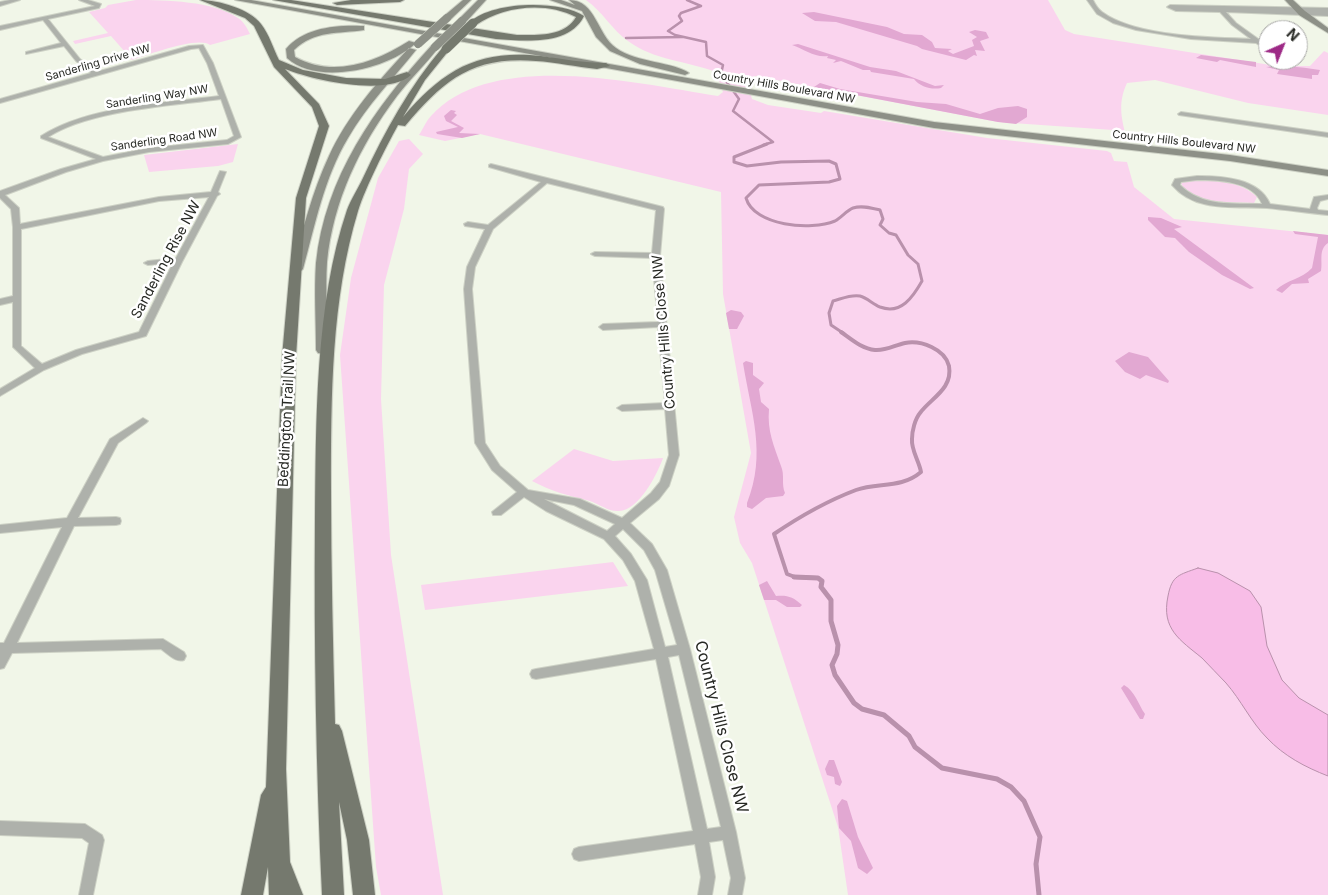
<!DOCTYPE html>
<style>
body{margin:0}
#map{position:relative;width:1328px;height:895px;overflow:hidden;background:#f1f6e8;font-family:Inter,sans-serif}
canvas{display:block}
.north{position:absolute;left:1258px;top:20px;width:50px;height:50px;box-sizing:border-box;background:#fff;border:1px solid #a9a9a7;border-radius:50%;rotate:44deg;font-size:14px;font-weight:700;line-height:20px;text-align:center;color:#272924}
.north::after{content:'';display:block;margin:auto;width:18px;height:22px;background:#9d2a86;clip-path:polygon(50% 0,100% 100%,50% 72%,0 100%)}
</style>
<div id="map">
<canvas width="1328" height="895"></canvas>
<div class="north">N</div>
</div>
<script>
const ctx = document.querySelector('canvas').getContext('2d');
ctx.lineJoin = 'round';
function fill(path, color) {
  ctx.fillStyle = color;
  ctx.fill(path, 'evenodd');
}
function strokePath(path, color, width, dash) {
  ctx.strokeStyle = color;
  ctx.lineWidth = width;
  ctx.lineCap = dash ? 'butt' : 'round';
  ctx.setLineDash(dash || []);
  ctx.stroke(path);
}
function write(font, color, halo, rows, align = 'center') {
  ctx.font = font + ' Inter,sans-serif';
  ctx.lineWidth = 5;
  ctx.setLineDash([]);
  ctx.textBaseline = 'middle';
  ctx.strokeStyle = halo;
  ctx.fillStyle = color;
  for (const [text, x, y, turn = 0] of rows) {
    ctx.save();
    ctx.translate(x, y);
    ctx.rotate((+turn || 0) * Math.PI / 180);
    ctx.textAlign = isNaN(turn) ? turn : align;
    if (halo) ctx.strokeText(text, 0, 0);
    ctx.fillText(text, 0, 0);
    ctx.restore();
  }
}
const green = new Path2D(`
 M136 0C166 0 213 1 238 18 244 22 247 28 250 34L210 45C197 36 148 55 132 60L111 36 75 44 73 41 108 33 89 12 105 8 108 5Z
 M586 0H1048L1065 30 1074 34 1277 66H1310L1324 51 1328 53V115L1248 103 1155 80 1127 83C1118 102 1121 117 1126 136L1113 130 998 122 755 76 747 80 752 99 768 105 821 113 824 111 987 138 1107 151 1111 153 1114 161 1127 162 1134 187 1174 219 1328 235V895H848L838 827 752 563 740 543 734 517 751 453 723 294 721 192 480 134 445 141 419 135C423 129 426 121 431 116 492 48 640 84 718 96L723 92 716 72C687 61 653 60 628 41 612 30 603 12 586 0Z
 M409 139 423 154 409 169 404 209 384 285 381 399 391 555 443 895H381L376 867 340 355 351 278 378 178 399 141Z
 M238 144 233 162 218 166 149 172 144 155Z
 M1189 180C1213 181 1238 179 1257 197L1254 203C1235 202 1188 205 1181 183Z
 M574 449 613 461 663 458C657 475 639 510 619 511 609 512 599 504 590 501 569 496 551 491 532 481Z
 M613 562 628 586 425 610 421 585Z`);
const forest = new Path2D(`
 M814 12 887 27 904 34 922 35 932 42 935 48 952 49 948 51 953 54 974 46 972 40 977 37 969 32 975 30 986 32 989 38 980 41 985 51 975 50 977 56 974 55 966 60 922 49 917 46 836 22 815 21 802 13Z
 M798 44 870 67 896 71 935 86 944 85 941 88C932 90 920 87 914 79L871 72 870 70H863L841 61 833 63 836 60 827 58 828 56C815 58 804 49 792 45Z
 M1201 55 1256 62V67L1220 60 1217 62 1196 58Z
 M1277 66C1293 66 1306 68 1320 70L1318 75H1312V79L1277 74 1279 70 1266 67Z
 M820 83 840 89 917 102 946 104 980 114 998 108 1018 106 1027 109V117L1016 124 998 122 814 87Z
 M451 110 456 111 454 113 457 115 451 121 464 128 459 133 480 134 462 138 437 134 436 132 458 127 446 121 444 116Z
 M1148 217 1161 218 1182 227 1174 229 1254 288 1250 289 1222 275 1189 252 1175 238 1165 237 1148 220Z
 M1293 231 1328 235V243C1318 250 1323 261 1321 271L1308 279 1309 283 1292 284 1282 293 1276 290C1286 280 1302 279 1312 268L1318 237 1295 234Z
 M731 310 741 312 744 316 737 329H729L726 313Z
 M1129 352 1148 357 1169 381 1168 383 1146 375 1140 379 1125 372 1115 361Z
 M746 361 753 363V375L764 383 759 389 761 402 769 409C767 431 774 446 781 466 785 475 781 484 785 493L783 496 766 498 752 509 747 507V503C767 453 751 413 743 363Z
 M767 581 776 596C788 595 793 597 802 605L800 607H787L776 600H764L759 585Z
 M1124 685C1135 691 1138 704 1145 714L1143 719H1140L1121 688Z
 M829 760H834L842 782 840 786 835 784 834 777 827 775 825 769Z
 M842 799 847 801 858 837 873 868 867 874 858 868 851 841 839 828 837 806Z`);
const water = new Path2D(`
 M1198 568 1218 573 1250 591 1261 607 1267 646 1282 680 1299 698 1328 715V776C1305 767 1284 756 1267 738 1251 722 1241 700 1226 683 1218 675 1210 666 1202 658 1180 640 1161 629 1168 596 1172 575 1179 575 1198 568Z`);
const streamFar3 = new Path2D(`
 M687 0 701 6 681 13 679 16 682 21 668 31 675 35 706 42 707 56 723 65 721 74 739 99 733 111 773 142 763 145
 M626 38 682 37`);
const streamFar2 = new Path2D(`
 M767 144 734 157V162L747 166 781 162 829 161 836 164 840 179 829 182 759 185 746 198C754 226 811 231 835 221 841 218 847 210 853 208 862 205 872 208 880 210L883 219 880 225 889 233 896 235 908 255 918 264 922 281C913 297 901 315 880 307 873 304 867 298 860 296 851 294 841 299 833 301L829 313 831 325 843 333`);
const streamFar1 = new Path2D(`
 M817 578 795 577 787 574 774 534C799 517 827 501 856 490 878 482 901 489 921 472 919 461 911 450 912 439 912 431 915 419 920 413 931 398 953 389 949 366 945 349 921 340 905 343 895 345 886 351 875 350 862 349 851 339 841 332`);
const stream = new Path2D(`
 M794 577 818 578 822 581 821 587 831 600V621L838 645 837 654 832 665 835 675 854 703 862 709 884 715 909 736 915 747 942 768 997 779 1011 787 1024 801 1040 837 1036 864 1039 895`);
const street = new Path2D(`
 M10 0H20L0 6V2Z
 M79 0H88L101 4 99 8 48 19 80 59 96 72 189 46 203 45 213 63 241 137 228 144 149 152 103 161 66 172 5 195 19 208 20 224 159 197 211 192 220 171 226 172 218 192 220 194 217 196 182 262 146 336 82 354 44 370 0 396V389L35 368 13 347V302L0 305V299L13 296V227L11 209 0 198V191L61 169 96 159 41 138V136C88 106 164 103 219 96L207 63 199 48 191 49 0 103V99L91 73 76 61 64 46 26 54V52L61 43 43 20 0 30V26L95 6ZM221 99 234 136 227 140 149 148 103 157 48 137C90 110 170 106 221 99ZM209 197 176 258 148 261 144 263 148 265 173 263 139 332 76 350 42 364 21 346V229L159 201Z
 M1087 0H1093C1095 4 1098 9 1102 12 1136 37 1210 37 1251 39L1232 25 1220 12 1176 11 1167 7 1170 5 1328 8V12L1269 10 1328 12V16L1226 12 1236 23 1268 46V51L1256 43 1191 39 1136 30 1113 23 1097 14Z
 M1181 112 1328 133V137L1179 115 1178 114Z
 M491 164 663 207 664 209 660 256 679 455 669 486 659 499 630 523 652 544 667 570 690 649 736 832 745 878 742 895H728L731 878 723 840 709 842 715 877 712 895H698L701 877 695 844 579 861 574 859 572 854 574 849 579 847 693 831 656 659 536 679 532 678 530 674 532 670 536 669 654 649 635 581 623 560 604 539 546 511 524 497 501 515H493L492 512 517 492 492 470 475 443 464 289 467 267 485 229 465 226 464 224 468 222 488 225 541 182 489 167V165ZM547 183 656 210 652 253 595 252 591 254 595 256 652 258 658 322 603 324 599 327 603 330 658 327 665 403 622 405 617 408 622 411 665 409 669 455 660 482 651 493 622 518 580 499 528 490 500 466 485 443 472 289 475 267 493 229ZM544 499 574 505 615 524 607 531ZM623 529 644 550 655 570 677 645 665 647 647 580 631 554 615 536ZM679 655 721 827 707 829 668 657Z
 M1197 176C1222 176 1259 178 1270 204L1310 209 1314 197 1328 195V199L1320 201 1317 208 1318 210 1328 211V215C1308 213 1287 210 1267 208 1234 206 1196 213 1172 185L1175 179ZM1197 180C1218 180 1253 181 1262 204 1233 203 1202 207 1180 185L1181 182Z
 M143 418 148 421 146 423 118 443 78 518 116 517 120 518 121 521 120 524 116 525 74 526 17 643 163 639 184 652 186 656 184 660C176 663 168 654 161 649L12 653 4 668 0 669V643H4L62 527 0 533V525L67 518 110 439Z
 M0 821 85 824 102 835 104 840 93 895H79L89 843 82 838 0 835Z`);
const secondary = new Path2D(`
 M235 0H251L934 122 1230 155 1328 170V176L1230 161 934 128Z
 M463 0H471L450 20H444V16Z
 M478 0H486L465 23H459V19Z
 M550 0H561L575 5 569 0C596 0 597 35 616 48 637 63 674 62 689 73L685 75 640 64 610 51 596 37 582 11Z
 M1285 0H1293L1305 11 1328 28V33L1299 15Z
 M361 26H364V30C338 34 315 30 294 50L295 57C333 78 374 63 409 41L416 43C389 69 317 86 287 58L286 49C304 28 335 25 361 26Z
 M432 45 439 47C426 64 410 79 397 96 360 145 333 201 327 262 325 291 328 321 328 350L322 354 318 353 316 350C316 321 314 291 316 263 325 177 375 107 432 45Z
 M409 48 416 50C393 79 367 105 348 138 324 178 315 225 303 269L301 271H293L291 269C303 231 312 192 329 156 347 116 379 80 409 48Z`);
const primary = new Path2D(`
 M200 0C218 0 250 9 261 24 269 34 273 48 279 60L303 70 346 78 385 79 407 72 411 75C387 97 313 80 285 69L319 104 329 126 306 198 296 357 286 769 290 862 303 895H269L268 867 263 895H241L261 795 266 787 282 357 296 198 319 126 312 107 274 67 254 26 245 18Z
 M273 0H291L517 35C537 35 565 37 576 17 545 1 504 6 476 25L469 23C491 1 560 0 584 16 569 46 525 41 496 39Z
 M404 0 400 2 337 5 333 3 351 0Z
 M443 47 450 49 425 80 403 117C443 70 478 49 541 56 563 59 584 63 606 63L610 66 597 69C576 67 556 62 536 61 472 56 444 80 405 126L398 125C385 149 366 186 358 211 331 300 331 397 331 489 331 567 333 645 335 724L339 725 342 731 369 840 375 895H353L347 840 339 802 344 895H322C316 770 314 645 315 520 316 422 315 304 347 210 351 199 358 189 363 178 385 131 409 87 443 47Z`);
const secondaryBridge = new Path2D(`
 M418 44 447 18
 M435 47 462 21`);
const primaryBridge = new Path2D(`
 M446 49 473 23`);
const farStreetnames = [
 ["Sanderling Drive NW",98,63,-16],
 ["Country Hills Boulevard NW",784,87,10],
 ["Sanderling Way NW",157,97,-9],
 ["Sanderling Road NW",164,140,-8],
 ["Country Hills Boulevard NW",1184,142,6]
];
const streetNames = [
 ["Sanderling Rise NW",166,260,-62],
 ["Country Hills Close NW",664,332,-95],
 ["Beddington Trail NW",287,419,-87]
];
const nearStreetnames = [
 ["Country Hills Close NW",721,727,76]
];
fill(green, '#fad4ee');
fill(forest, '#e2a8d2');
fill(water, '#f8bde7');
strokePath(water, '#b991ac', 1);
strokePath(streamFar3, '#b991ac', 2.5);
strokePath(streamFar2, '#b991ac', 3);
strokePath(streamFar1, '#b991ac', 4);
strokePath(stream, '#b991ac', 5);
strokePath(street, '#cdd1c5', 2);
strokePath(secondary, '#cdd1c5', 2);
strokePath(primary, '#cdd1c5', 2);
fill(street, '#aeb1ab');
fill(secondary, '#8d9087');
fill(primary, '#75796e');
strokePath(secondaryBridge, '#cdd1c5', 9, []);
strokePath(primaryBridge, '#cdd1c5', 10, []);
strokePath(secondaryBridge, '#8d9087', 8);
strokePath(primaryBridge, '#75796e', 9);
write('11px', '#272924', '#fff', farStreetnames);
write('14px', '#272924', '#fff', streetNames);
write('16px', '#272924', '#fff', nearStreetnames);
</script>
